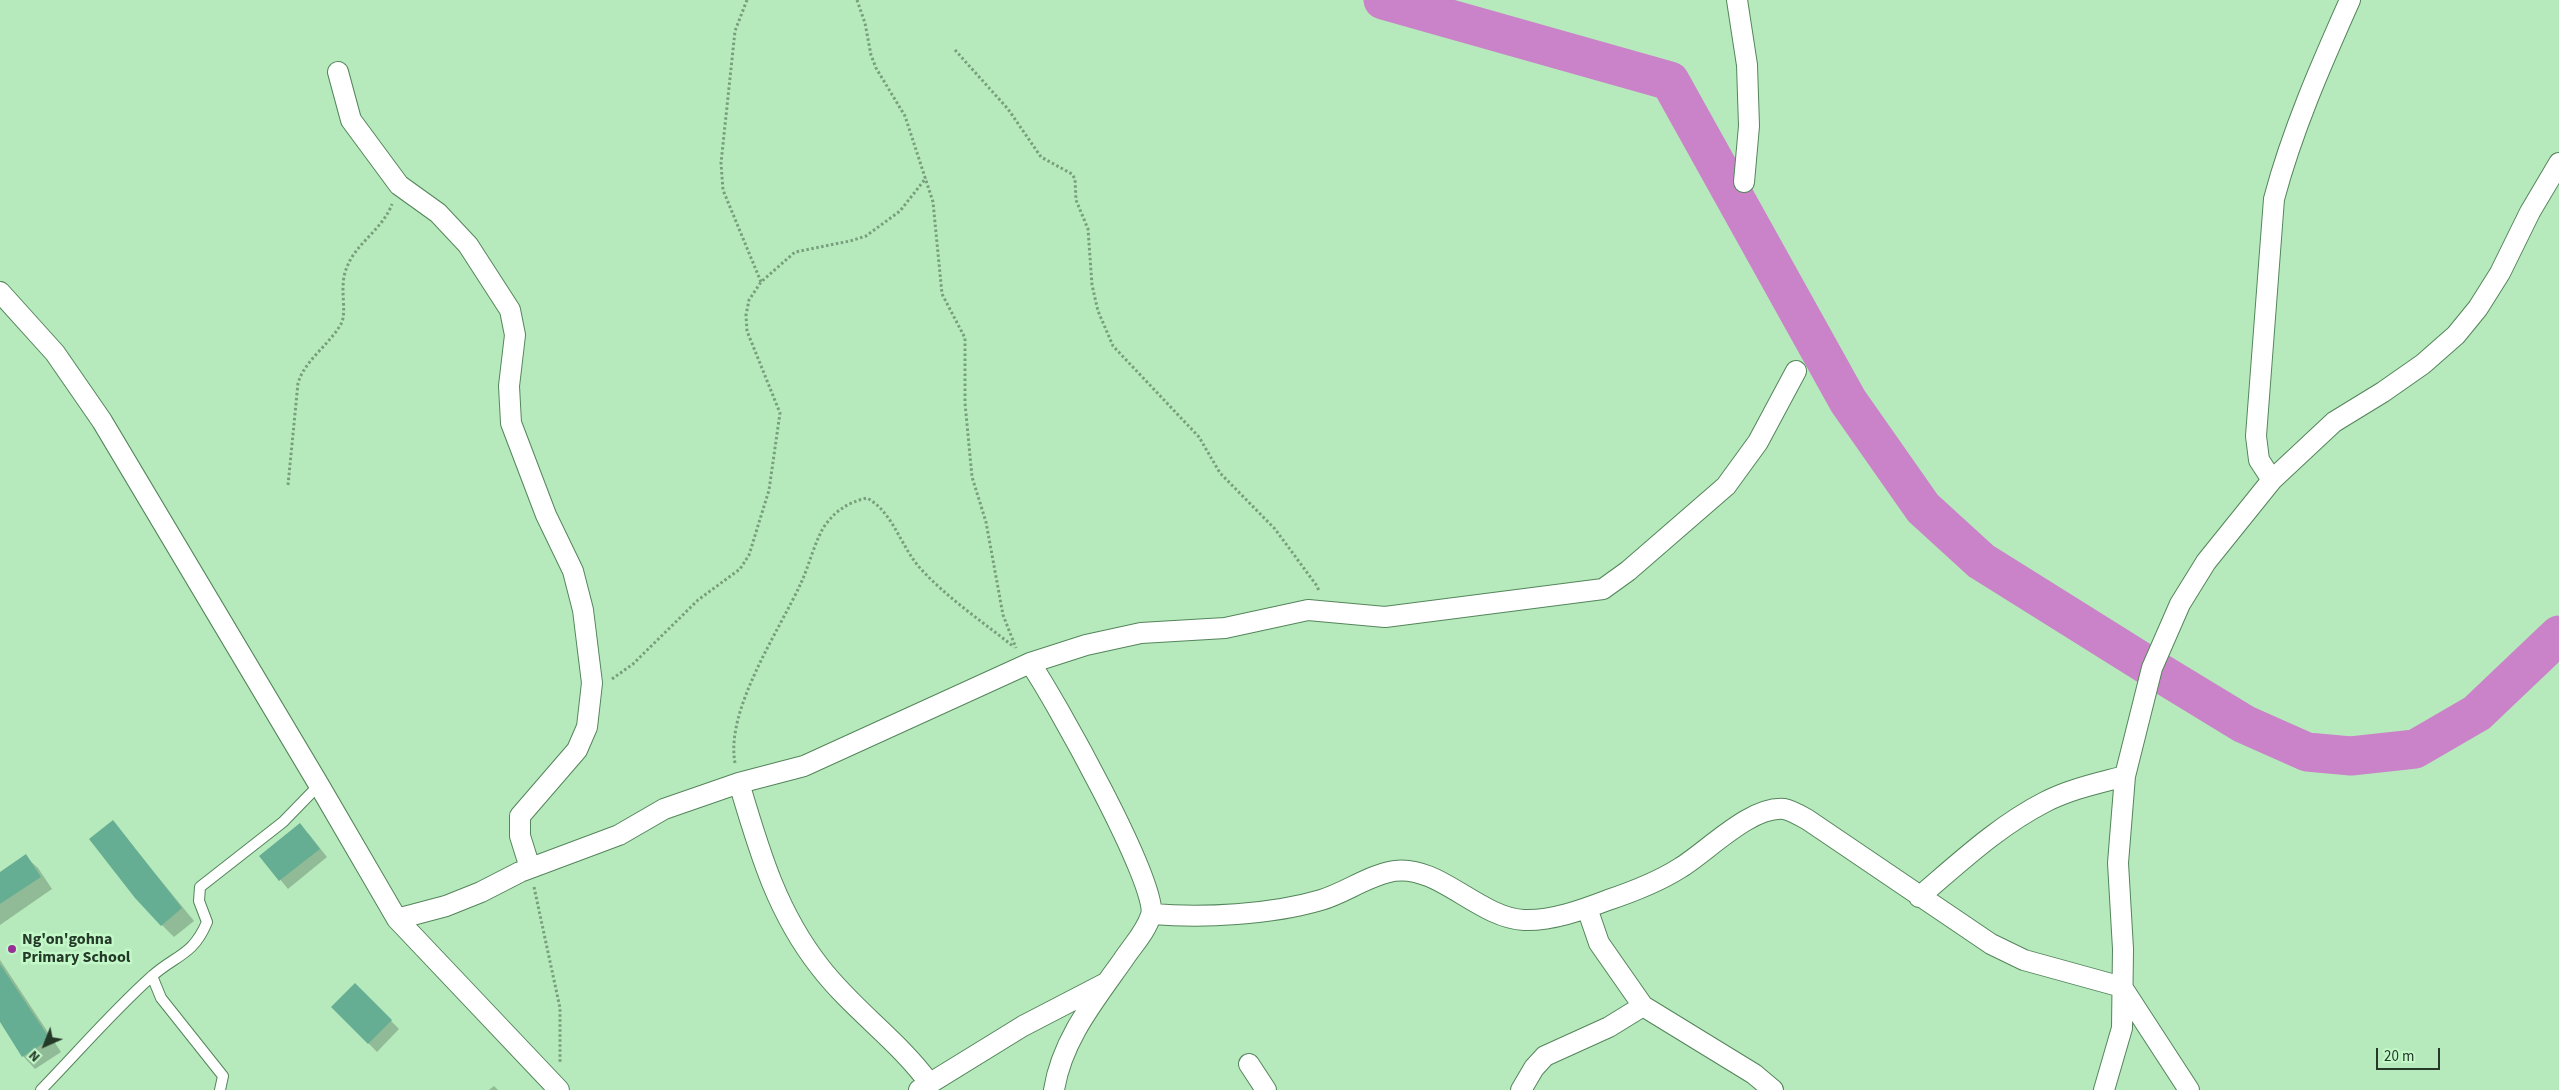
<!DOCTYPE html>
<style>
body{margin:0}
#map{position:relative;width:2559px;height:1090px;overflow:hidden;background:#b6eabc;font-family:"Source Sans 3",sans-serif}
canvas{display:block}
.north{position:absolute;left:20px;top:1020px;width:50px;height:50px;-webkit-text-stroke:4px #c3f8c9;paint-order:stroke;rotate:224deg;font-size:14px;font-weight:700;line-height:20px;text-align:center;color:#243927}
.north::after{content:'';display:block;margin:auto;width:18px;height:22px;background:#243927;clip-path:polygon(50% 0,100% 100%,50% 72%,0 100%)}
.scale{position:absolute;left:2376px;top:1048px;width:64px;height:22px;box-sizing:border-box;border:2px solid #243927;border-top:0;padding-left:6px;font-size:15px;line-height:18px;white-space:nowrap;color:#243927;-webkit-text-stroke:4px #c3f8c9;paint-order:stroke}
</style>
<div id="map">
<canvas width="2559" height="1090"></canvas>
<div class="north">N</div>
<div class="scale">20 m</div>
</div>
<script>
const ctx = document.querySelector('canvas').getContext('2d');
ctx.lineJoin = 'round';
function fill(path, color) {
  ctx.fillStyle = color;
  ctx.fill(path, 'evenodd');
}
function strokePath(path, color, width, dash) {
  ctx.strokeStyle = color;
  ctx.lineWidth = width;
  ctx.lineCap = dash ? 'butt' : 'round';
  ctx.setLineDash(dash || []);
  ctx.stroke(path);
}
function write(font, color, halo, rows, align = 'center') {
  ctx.font = font + ' "Source Sans 3",sans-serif';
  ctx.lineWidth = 5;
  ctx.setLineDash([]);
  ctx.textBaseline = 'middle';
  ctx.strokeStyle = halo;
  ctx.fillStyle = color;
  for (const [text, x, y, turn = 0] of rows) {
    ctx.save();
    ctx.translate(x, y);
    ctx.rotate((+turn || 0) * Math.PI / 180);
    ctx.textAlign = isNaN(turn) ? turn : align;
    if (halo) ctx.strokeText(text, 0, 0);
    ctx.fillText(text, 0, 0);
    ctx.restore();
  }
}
const shadow = new Path2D(`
 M113 822 194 921 174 937 162 925Z
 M308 833 327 857 288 889 261 856Z
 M25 856 38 868 52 889 0 925V873Z
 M0 960 61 1052 35 1069 23 1056 0 1021Z
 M355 984 399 1029 377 1052 333 1007Z
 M494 1086 498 1090H489Z`);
const river = new Path2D(`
 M1383 0 1670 81 1848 401 1923 508 1981 561 2152 668 2244 724 2307 752 2351 756 2415 749 2477 713 2559 635`);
const building = new Path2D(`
 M113 820 182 908 161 926 135 898 89 839Z
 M300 823 320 849 279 881 259 856Z
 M26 854 41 877 0 904V872Z
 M0 964 50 1039 22 1057 0 1022Z
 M355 983 392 1020 368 1044 331 1007Z`);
const path = new Path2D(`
 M747 0 735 31 721 163 723 190 761 282
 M857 0 865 23 871 55 876 68 905 116 933 202 942 294 965 338V403L972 477 986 522 1003 615 1016 648
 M955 50 1008 109 1041 157 1072 174 1075 179 1076 200 1088 229 1092 285 1098 311 1113 346 1199 437 1220 473 1275 529 1317 586 1319 591
 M288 485 298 383C305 360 329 345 341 324 348 311 338 287 347 267 356 243 383 229 392 204
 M612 679 633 664 698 600 740 569 749 555 769 490 780 413 747 331 746 315 749 300 761 282 795 252 850 241 866 236 900 211 926 178
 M735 763C725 710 779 631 801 583 809 566 816 537 826 524 837 509 850 502 867 498 893 512 901 547 920 568 947 598 983 622 1014 647
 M534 887 560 1008V1063`);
const lane = new Path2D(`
 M152 976 161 998 223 1076 220 1090
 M41 1090C77 1053 112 1012 151 977 175 955 193 956 207 922L199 901 200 887 283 822 319 785`);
const street = new Path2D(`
 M1737 0 1747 65 1749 126 1744 182
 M338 72 351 120 399 185 438 213 468 245 510 310 515 335 509 386 511 423 546 515 573 571 583 610 592 683 587 727 577 750 520 816V836L530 868
 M0 292 55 353 102 421 319 785 397 919 559 1090
 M2272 480 2259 460 2256 436 2274 199C2292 131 2321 65 2350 0
 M1030 663C1052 694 1160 887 1151 915 1146 932 1132 946 1123 960 1094 1001 1062 1040 1054 1090
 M739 783C759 850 776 911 820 967 853 1010 898 1040 930 1084
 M1919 897C1959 863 1998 826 2045 802 2070 789 2099 783 2125 776
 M1587 908 1599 943 1643 1006 1754 1074 1773 1090
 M1152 914C1203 918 1270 915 1321 900 1345 893 1369 875 1394 871 1438 864 1479 918 1524 920 1552 921 1582 910 1608 900 1632 892 1658 882 1680 868 1708 851 1750 806 1784 809 1791 810 1801 816 1808 820L1991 944 2024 960 2122 987 2189 1090
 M397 919 446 906 481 892 520 872 619 835 664 809 739 783 804 766 1030 663 1086 645 1141 633 1225 628 1308 610 1385 617 1603 589 1628 571 1726 486 1758 442 1796 371
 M1249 1064 1266 1090
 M919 1090 1023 1026 1104 984
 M1521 1090 1534 1068 1545 1056 1609 1027 1643 1006
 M2104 1090 2122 1028 2123 949 2118 863 2125 776 2152 668 2180 604 2206 562 2272 480 2334 422 2383 392 2423 364 2456 335 2478 308 2500 273 2530 212 2559 163`);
const markers = [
 [12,949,5,"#963095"]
];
const poiNames = [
 ["Ng'on'gohna",22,940],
 ["Primary School",22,958]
];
fill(shadow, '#0003');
strokePath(river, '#ca83c8', 39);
fill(building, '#66ae93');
strokePath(lane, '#54855b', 12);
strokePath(street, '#54855b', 22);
strokePath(path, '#789f7d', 3, [2.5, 2.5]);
strokePath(lane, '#fff', 10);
strokePath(street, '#fff', 20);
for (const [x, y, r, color] of markers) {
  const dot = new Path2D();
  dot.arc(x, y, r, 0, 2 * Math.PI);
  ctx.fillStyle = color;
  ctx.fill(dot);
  strokePath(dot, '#c3f8c9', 2);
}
write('bold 16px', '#243927', '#c3f8c9', poiNames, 'left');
</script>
